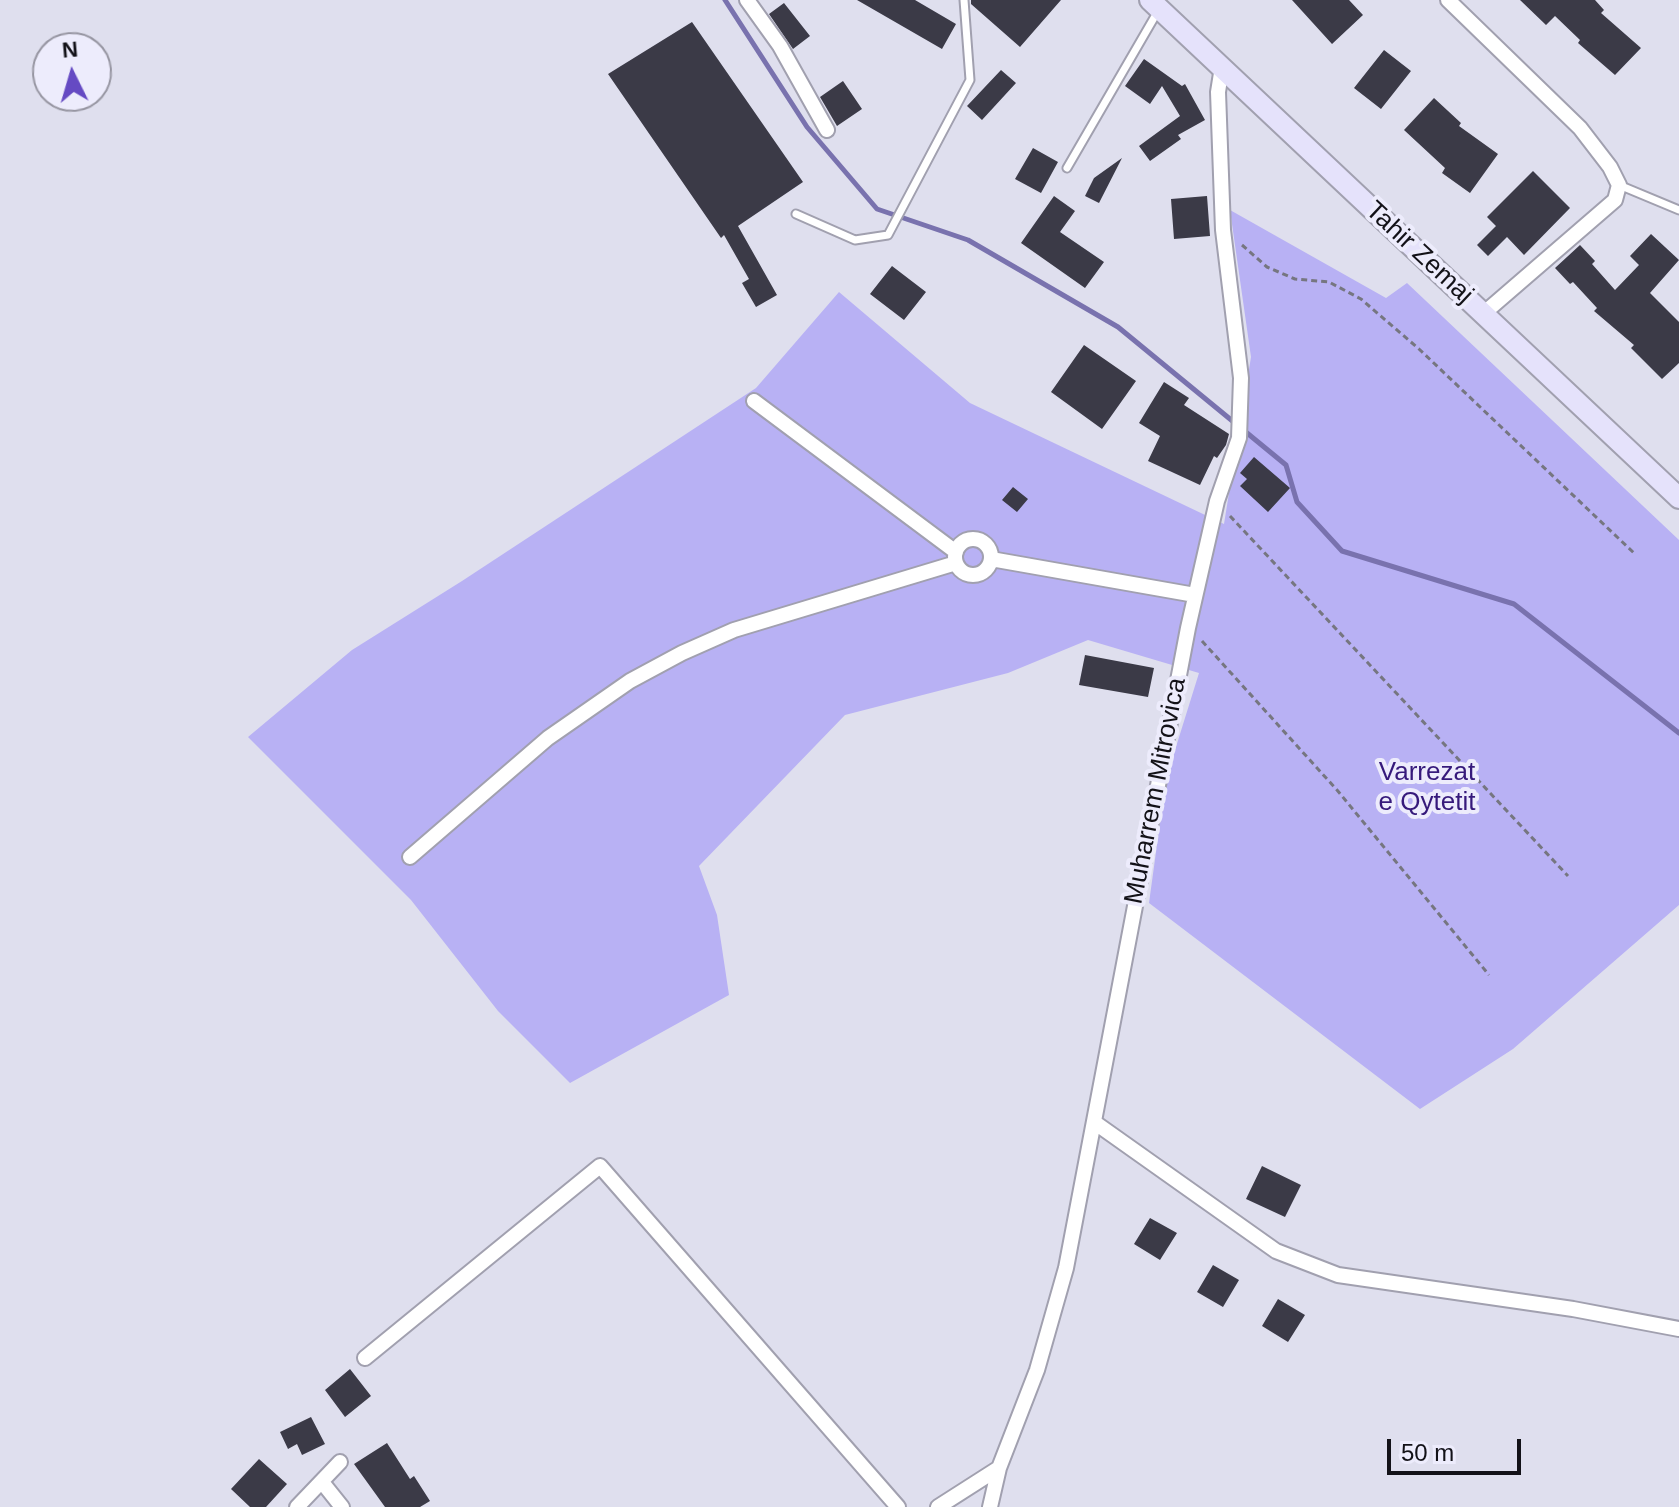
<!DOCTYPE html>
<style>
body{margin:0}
#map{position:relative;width:1679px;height:1507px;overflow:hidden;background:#dfdfee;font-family:Helvetica,sans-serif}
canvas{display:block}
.north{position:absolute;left:32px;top:32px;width:80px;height:80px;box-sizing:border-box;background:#edecfc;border:2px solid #9695a1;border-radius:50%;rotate:355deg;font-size:22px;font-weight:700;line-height:32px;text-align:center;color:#131218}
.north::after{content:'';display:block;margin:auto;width:28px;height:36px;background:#654ac3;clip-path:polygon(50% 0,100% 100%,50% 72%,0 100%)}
.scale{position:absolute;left:1387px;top:1439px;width:134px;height:36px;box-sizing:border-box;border:4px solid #131218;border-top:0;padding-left:10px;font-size:24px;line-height:28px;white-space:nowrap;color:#131218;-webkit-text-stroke:6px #edecfc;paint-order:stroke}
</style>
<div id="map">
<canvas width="1679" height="1507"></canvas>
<div class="north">N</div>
<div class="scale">50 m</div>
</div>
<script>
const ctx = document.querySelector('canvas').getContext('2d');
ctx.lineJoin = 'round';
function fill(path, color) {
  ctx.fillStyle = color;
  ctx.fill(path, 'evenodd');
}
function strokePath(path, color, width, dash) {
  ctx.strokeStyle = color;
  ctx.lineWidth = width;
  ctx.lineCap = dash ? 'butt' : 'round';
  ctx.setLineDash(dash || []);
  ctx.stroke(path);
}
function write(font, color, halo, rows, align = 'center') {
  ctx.font = font + ' Helvetica,sans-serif';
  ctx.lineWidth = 8;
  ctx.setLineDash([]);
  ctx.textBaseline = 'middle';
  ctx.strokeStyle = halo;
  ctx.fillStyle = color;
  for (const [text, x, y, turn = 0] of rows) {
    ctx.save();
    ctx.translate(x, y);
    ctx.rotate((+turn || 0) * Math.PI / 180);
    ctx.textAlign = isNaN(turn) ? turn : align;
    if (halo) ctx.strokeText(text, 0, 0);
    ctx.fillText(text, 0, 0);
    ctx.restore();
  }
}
const green = new Path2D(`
 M1230 210 1386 298 1407 283 1679 540V905L1513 1049 1420 1109 1149 903 1166 779 1199 673 1088 640 1008 673 845 715 699 866 717 915 729 995 570 1083 498 1011 411 900 248 737 352 650 462 581 756 388 839 292 970 403 1224 524 1251 357Z`);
const stream = new Path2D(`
 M725 0 807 127 877 209 968 240 1118 327 1286 465 1297 502 1342 551 1514 604 1679 733`);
const building = new Path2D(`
 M857 0H915L956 24 942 49Z
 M971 0H1061L1020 47 971 4Z
 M1292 0H1349L1363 15 1332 44Z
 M1520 0H1595L1604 10 1601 13 1641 48 1615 75 1578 43 1580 40 1555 16 1546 25Z
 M784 3 810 36 793 49 769 14Z
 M692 22 803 182 738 226 777 295 756 307 742 283 749 279 724 235 721 238 608 74Z
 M1384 50 1411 71 1381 109 1354 88Z
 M1144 59 1182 86 1185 84 1205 120 1178 135 1181 139 1150 161 1139 146 1180 116 1162 86 1150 104 1125 86Z
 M1001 70 1016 83 982 120 967 106Z
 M843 81 862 109 837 126 820 97Z
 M1434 98 1461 123 1459 126 1498 154 1470 193 1442 173 1445 168 1404 130Z
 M1033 148 1058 162 1041 193 1015 179Z
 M1122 158 1099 203 1085 196 1094 178Z
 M1533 171 1570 208 1524 255 1507 237 1488 256 1477 245 1496 226 1487 217Z
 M1054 196 1075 211 1060 232 1104 262 1085 288 1021 243Z
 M1207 196 1210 236 1174 239 1171 199Z
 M1651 234 1679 260 1650 293 1679 322V363L1662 379 1631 348 1634 345 1594 311 1597 308 1573 282 1570 284 1555 268 1580 245 1595 261 1592 264 1615 290 1639 265 1630 256Z
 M892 266 926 292 904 320 870 294Z
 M1084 345 1136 381 1102 429 1051 392Z
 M1164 382 1189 398 1184 405 1229 434 1226 445 1217 458 1214 456 1200 485 1148 461 1160 436 1139 423Z
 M1254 457 1290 488 1268 512 1240 486 1247 479 1240 473Z
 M1013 487 1028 499 1017 512 1002 500Z
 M1085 655 1154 668 1148 697 1079 685Z
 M1262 1166 1301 1185 1285 1217 1246 1199Z
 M1150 1218 1177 1233 1160 1260 1134 1244Z
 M1213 1265 1239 1280 1223 1307 1197 1292Z
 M1278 1299 1305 1315 1288 1342 1262 1326Z
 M350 1369 371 1396 345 1417 325 1390Z
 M311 1417 325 1444 302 1455 297 1444 288 1449 280 1432Z
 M387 1443 410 1479 414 1476 430 1501 420 1507H385L354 1464Z
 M259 1459 287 1484 266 1507H250L231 1489Z`);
const path = new Path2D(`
 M1242 245 1267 267 1295 279 1329 282 1361 299 1419 349 1635 554
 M1230 516 1568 876
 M1202 641 1337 790 1489 975`);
const lane = new Path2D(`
 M1067 168 1158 11
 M1619 185 1679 210
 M796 214 855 240 888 235 970 80 964 0`);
const street = new Path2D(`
 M747 0 780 46 827 130
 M1448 0 1580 128 1610 167 1619 185 1615 200 1483 314
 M754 401 956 552
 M955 557a18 18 0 1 1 36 0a18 18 0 1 1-36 0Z
 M991 559 1195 595
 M410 857 548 738 630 681 682 653 734 630 956 563
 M1094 1122 1276 1251 1338 1275 1573 1309 1679 1329
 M365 1358 600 1166 898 1507
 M322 1482 342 1507
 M297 1507 340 1462
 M938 1507 999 1468
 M990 1507 999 1468 1037 1370 1066 1268 1188 628 1217 501 1239 438 1241 378 1223 230 1218 92 1222 67`);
const secondary = new Path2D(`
 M1150 0 1679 498`);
const streetNames = [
 ["Tahir Zemaj",1419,253,43],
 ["Muharrem Mitrovica",1156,791,-79]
];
const parkNames = [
 ["Varrezat",1427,773],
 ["e Qytetit",1427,803]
];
fill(green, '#b8b1f4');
strokePath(stream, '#7972ae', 5);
fill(building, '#3b3a47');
strokePath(lane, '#a1a0af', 11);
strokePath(street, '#a1a0af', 18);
strokePath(secondary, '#a1a0af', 24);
strokePath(path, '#767680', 3, [6, 4]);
strokePath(lane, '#fff', 7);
strokePath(street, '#fff', 14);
strokePath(secondary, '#e5e2fb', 20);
write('26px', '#131218', '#edecfc', streetNames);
write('26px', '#361a7b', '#edecfc', parkNames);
</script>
